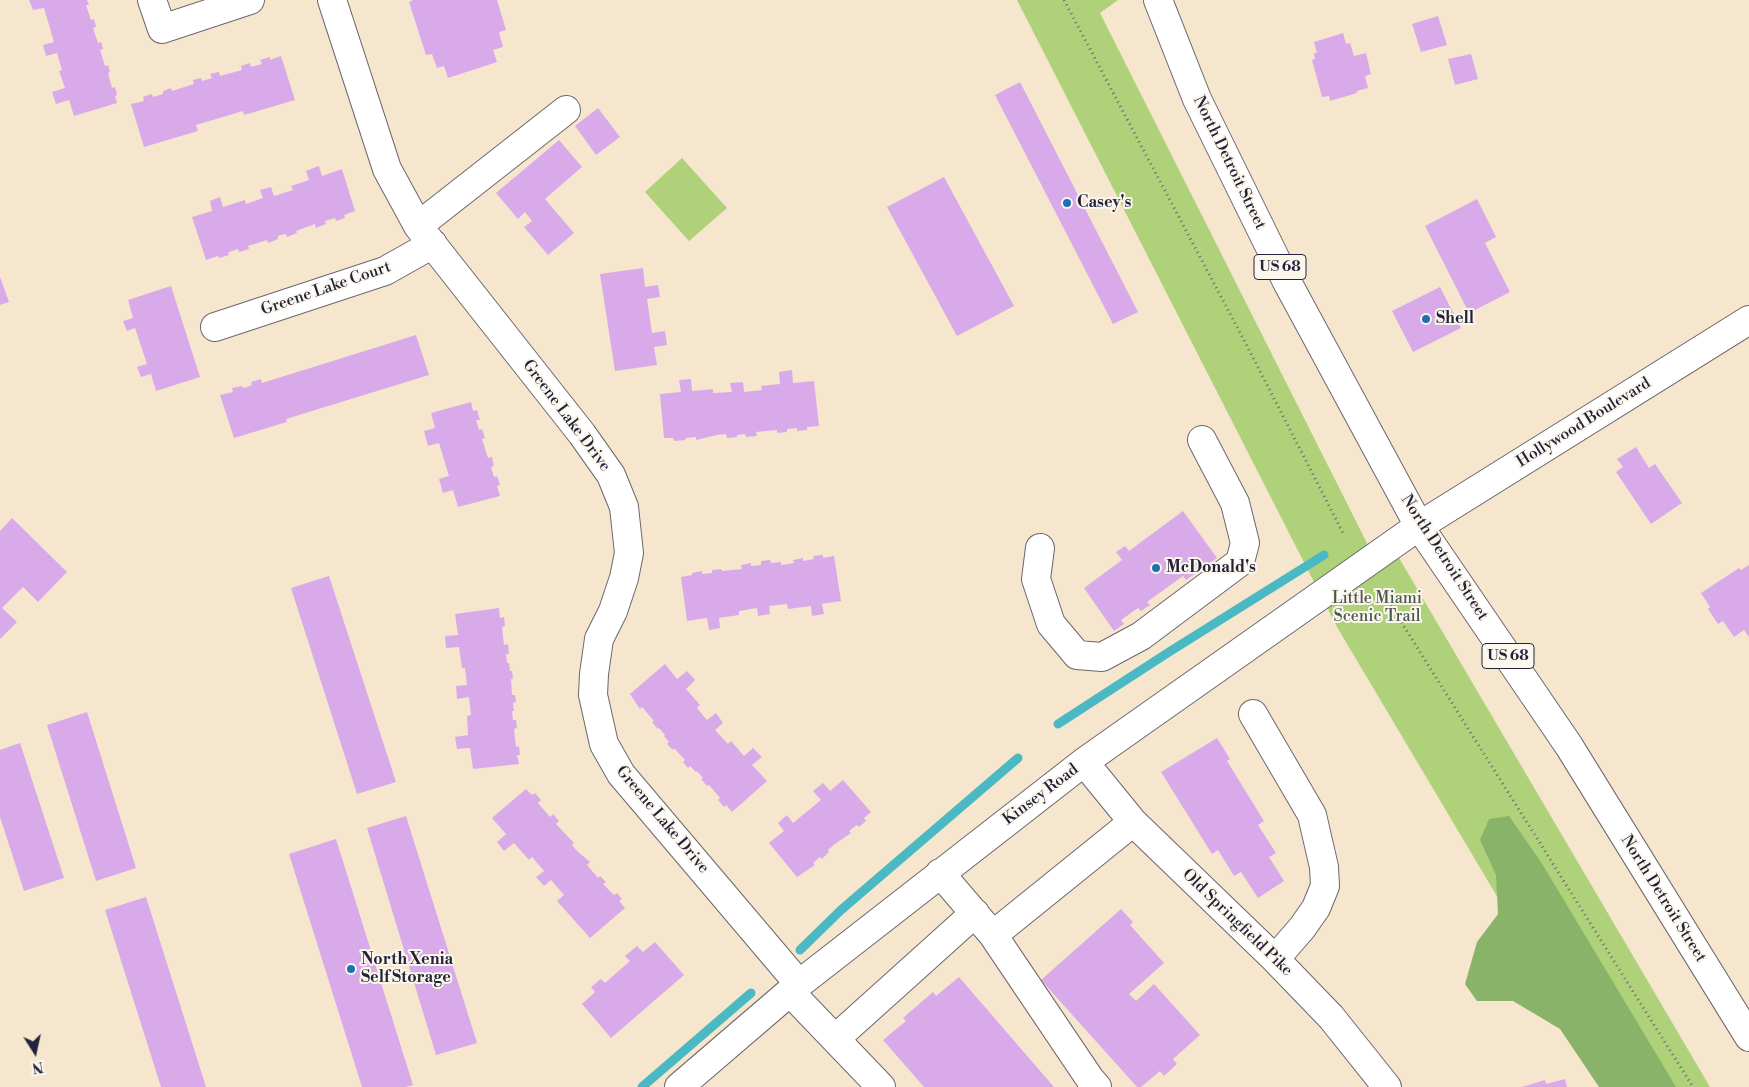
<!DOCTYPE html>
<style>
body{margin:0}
#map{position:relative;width:1749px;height:1087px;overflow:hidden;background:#f6e6ce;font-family:"Libre Bodoni",serif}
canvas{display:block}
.north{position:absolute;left:10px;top:1027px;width:50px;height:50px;-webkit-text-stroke:4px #fbf7ec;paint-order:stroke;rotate:170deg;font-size:14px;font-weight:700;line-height:20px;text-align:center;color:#22223b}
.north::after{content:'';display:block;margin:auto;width:18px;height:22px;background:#22223b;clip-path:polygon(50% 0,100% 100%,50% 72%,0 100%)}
</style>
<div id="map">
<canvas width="1749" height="1087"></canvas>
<div class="north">N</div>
</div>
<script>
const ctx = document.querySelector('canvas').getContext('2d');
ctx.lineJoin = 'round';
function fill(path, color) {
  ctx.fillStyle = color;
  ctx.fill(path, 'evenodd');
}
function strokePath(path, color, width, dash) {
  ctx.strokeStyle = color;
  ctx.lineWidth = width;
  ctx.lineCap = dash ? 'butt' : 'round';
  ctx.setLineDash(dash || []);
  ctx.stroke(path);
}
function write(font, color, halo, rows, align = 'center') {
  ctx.font = font + ' "Libre Bodoni",serif';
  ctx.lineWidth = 4;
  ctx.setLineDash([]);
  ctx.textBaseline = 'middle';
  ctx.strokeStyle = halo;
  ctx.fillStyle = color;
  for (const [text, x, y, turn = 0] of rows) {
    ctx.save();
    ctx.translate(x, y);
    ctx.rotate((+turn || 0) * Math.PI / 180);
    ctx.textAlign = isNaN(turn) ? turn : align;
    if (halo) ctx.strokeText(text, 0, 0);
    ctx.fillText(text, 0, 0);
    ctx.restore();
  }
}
const green = new Path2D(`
 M1017 0H1118L1100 13 1374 557 1392 546 1710 1087H1617L1520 935 1337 627Z
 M682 158 727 208 689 241 645 192Z`);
const forest = new Path2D(`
 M1509 816 1541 862 1676 1087H1599L1560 1029 1513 1001H1477L1465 984 1477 942 1498 914 1496 875 1480 840 1489 819Z`);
const stream = new Path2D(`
 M1058 724 1169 652 1324 555
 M800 950 841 910 1018 758
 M642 1087 751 993`);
const building = new Path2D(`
 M29 0H87L89 5H86L91 20 94 19 96 27 93 28 98 43 101 42 103 49 100 50 105 66 108 65 110 72 108 73 110 81 112 88 115 87 117 95 115 96 117 103 74 116 69 100 56 104 52 92 65 88 59 71 62 70 57 53 46 56 43 45 54 42 44 8 33 10Z
 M413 0H497L506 30 499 32 503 47 493 50 497 62 448 78 444 66 437 68 432 54 426 55 409 2Z
 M1438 16 1447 45 1421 52 1412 24Z
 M1343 33 1346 44 1350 43 1354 56 1366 53 1371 74 1365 76 1368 88 1357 91V93L1330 101 1329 96 1322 97 1312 60 1315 59 1314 53H1317L1314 42Z
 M1471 54 1478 79 1455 85 1448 59Z
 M281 56 295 100 244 115 243 111 196 125 198 131 144 147 131 104 144 101 143 97 152 94 153 97 163 94V91L171 88 172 91 194 84 193 80 201 78 202 81 212 78 210 74 219 72 220 76 242 70 241 66 250 63 251 67 262 64 260 60 270 57V60Z
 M1020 82 1138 312 1113 324 995 95Z
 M598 108 620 137 596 155 575 126Z
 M559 140 582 167 545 199 574 233 548 255 524 227 532 221 525 212 518 219 496 193Z
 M319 166 322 176 342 169 355 211 344 215 345 218 336 221 335 218 325 221 326 224 316 228 315 224 296 231 297 233 287 237 286 234 281 235 278 236V239L268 243 267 240 248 246 249 249 239 252 238 249 232 251 228 253 229 255 219 258 218 256 206 260 192 217 212 211 210 201 220 197 223 207 245 200 246 204 263 198 260 190 271 187 274 196 293 190 291 186 309 180 306 171Z
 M944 177 1014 306 957 336 887 207Z
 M1477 199 1496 237 1485 243 1510 292 1469 313 1425 226Z
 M643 268 645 287 658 285 660 297 647 299 652 333 665 331 667 345 654 347 657 365 615 371 600 274Z
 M0 277 9 302 0 305Z
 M171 286 200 377 156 391 151 374 141 377 137 367 147 364 135 328 127 331 123 321 133 318 128 300Z
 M1440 287 1461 328 1413 352 1392 311Z
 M416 335 429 375 286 419 287 422 234 438 220 395 233 392 232 388 242 386 243 388 247 387 252 385 251 382 261 379 262 383Z
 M792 370 793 383 814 381 819 426 807 427V430L797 431V428L787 429V432L777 433V430L756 432 757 436 746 437 745 434 737 435V437L727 438 726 434 717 435 696 440V437L685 438 686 440 674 441 673 438H664L660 394 681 392 679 380 691 379 692 391 713 389V393L732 392 730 383 743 382 744 392 762 390 761 386 780 384 779 372Z
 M471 402 473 411 477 410 480 420H476L479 430 482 429 485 438 482 439 488 458 492 457 494 466 491 467 494 477 497 476 500 485 497 486 500 496 458 507 453 490 443 493 439 479 449 476 439 443 428 446 424 431 435 428 431 413Z
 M1636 447 1649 468 1655 464 1682 503 1651 524 1616 472 1623 467 1617 459Z
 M1183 511 1217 558 1186 580 1183 576 1147 602 1150 605 1141 611 1138 608 1121 620 1124 624 1114 631 1084 588 1122 560 1116 552 1125 546 1129 551Z
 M12 518 67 572 38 602 23 587 2 608 17 622 0 639V531Z
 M823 555V558L834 556 841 601 822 604 824 614 812 616 811 606 788 609 787 604 769 606 770 614 758 616 757 608 739 611V615L719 618 720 628 709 630 707 618 687 621 681 577 692 575V573L702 571V574L712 573V570L721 569 722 571 742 569 741 565 751 563V566L761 565V561L770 560 771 563 781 562V565L794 563 793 560 803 558V561L814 559 813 556Z
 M1749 565V637L1744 630 1734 637 1723 621 1718 624 1708 609 1710 607 1701 593 1739 568 1741 570Z
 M329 576 396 782 357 794 291 588Z
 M499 608 500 618 504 617 505 626 502 627 504 645 508 644 509 654H506L507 663H509L510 671H512L513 679H511L512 695H515L516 702 513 703 514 711H512L513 720H516L517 728 514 729 516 747 519 746 520 755H517L519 764 473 769 470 748 457 749 455 737 468 735 467 716 471 715 469 697 457 699 456 686 467 685 465 668H462L459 647 446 648 445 636 458 635 455 614Z
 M665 664 677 679 687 671 695 680 686 689 700 705 697 708 707 720 716 713 723 723 715 730 728 744 731 741 744 756 753 748 762 757 752 765 767 781 732 812 726 805 724 807 718 800 720 798 709 785 707 786 701 779 703 778 697 771 696 772 690 766 688 768 683 762 685 760 674 748 673 750 667 744 669 742 664 736 665 735 659 728 658 729 652 722 654 721 642 707 640 709 630 694Z
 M87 712 136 868 96 881 47 725Z
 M1217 738 1230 759 1227 761 1264 821 1258 825 1276 853 1269 857 1284 881 1258 898 1241 872 1234 876 1218 850 1212 854 1161 772Z
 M20 743 64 878 24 891 0 817V750Z
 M843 780 871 812 864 818 866 821 859 827 857 825 849 831 851 833 835 844 828 850 829 852 822 859 820 857 813 863 815 865 797 877 769 843 784 831 778 823 787 815 793 823 821 800 813 791 823 783 830 791Z
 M526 789 532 795 535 793 541 800 538 803 550 817 553 814 559 821 556 824 574 843 572 845 577 851 590 862 587 865 598 878 600 876 606 882 603 884 614 895 617 893 622 899 619 901 625 908 590 938 557 901 564 895 551 880 544 886 536 877 544 871 532 857 529 860 514 843 504 851 497 842 506 834 492 818Z
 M406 816 477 1043 436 1055 367 828Z
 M336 839 413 1085 406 1087H362L289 854Z
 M146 897 206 1087H161L105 910Z
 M1121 909 1133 922 1130 925 1164 963 1129 994 1136 1001 1154 984 1200 1035 1173 1059 1177 1064 1164 1076 1160 1071 1141 1087H1137L1041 980Z
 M655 942 684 975 611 1038 582 1004 595 992 591 987 601 979 605 983 630 961 625 956 637 946 643 952Z
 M959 977 1054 1087H924L883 1040 906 1021 903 1018 933 992 936 996Z
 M1565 1079 1567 1087H1522L1545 1080 1546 1084Z`);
const path = new Path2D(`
 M1064 0 1245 342 1344 535
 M1388 601 1693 1087`);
const minor = new Path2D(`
 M152 0 162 29 250 0
 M332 0 387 169 418 226 582 434 611 475 624 507 629 553 624 578 613 611 599 639 594 674 593 695 604 744 621 774 799 984
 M418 226 566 110
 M215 327 385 271 433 244
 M1040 548 1036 579 1051 624 1077 655 1102 657 1141 636 1240 562 1245 543 1235 503 1202 440
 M1253 714 1312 815 1324 867 1325 886 1316 908 1302 928 1275 959
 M1084 762 1133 822 1275 959 1331 1017 1387 1087
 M940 873 993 935 1090 1079 1097 1087
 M993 935 1133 822
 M790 992 881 1087
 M835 1039 975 913
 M679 1087 799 984 1084 762 1419 526 1749 320`);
const highway = new Path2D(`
 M1158 0 1197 99 1286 280 1419 526 1569 746 1749 1037`);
const markers = [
 [1067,203,5,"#1f6fb2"],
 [1426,319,5,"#1f6fb2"],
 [1156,568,5,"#1f6fb2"],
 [351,969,5,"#1f6fb2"]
];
const shields = [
 [1280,267,52],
 [1508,656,52]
];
const shieldNames = [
 ["US 68",1280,267],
 ["US 68",1508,656]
];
const streetNames = [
 ["North Detroit Street",1229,163,64],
 ["Greene Lake Court",326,289,-19],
 ["Greene Lake Drive",566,416,53],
 ["Hollywood Boulevard",1584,423,-32],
 ["North Detroit Street",1444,558,57],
 ["Kinsey Road",1041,795,-37],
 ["Greene Lake Drive",662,820,50],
 ["North Detroit Street",1663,899,58],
 ["Old Springfield Pike",1237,923,44]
];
const poiNames = [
 ["Casey's",1077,203],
 ["Shell",1436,319],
 ["McDonald's",1166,568],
 ["North Xenia",361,960],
 ["Self Storage",361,978]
];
const parkNames = [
 ["Little Miami",1377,599],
 ["Scenic Trail",1377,617]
];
fill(green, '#aed17a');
fill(forest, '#8ab36a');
strokePath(stream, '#4bb9c4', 9);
fill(building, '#d9aae9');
strokePath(minor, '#6c676e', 30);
strokePath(highway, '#6c676e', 30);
strokePath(path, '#6c676e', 3, [1, 4]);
strokePath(minor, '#fff', 28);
strokePath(highway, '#fff', 28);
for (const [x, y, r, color] of markers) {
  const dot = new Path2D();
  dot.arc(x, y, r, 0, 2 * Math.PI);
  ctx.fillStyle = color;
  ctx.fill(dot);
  strokePath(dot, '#fbf7ec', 2);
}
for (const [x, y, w] of shields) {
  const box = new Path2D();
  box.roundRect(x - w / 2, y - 12.5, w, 25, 4);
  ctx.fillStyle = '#fbf7ec';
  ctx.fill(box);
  strokePath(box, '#22223b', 1);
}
write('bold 15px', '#22223b', null, shieldNames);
write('16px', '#22223b', '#fbf7ec', streetNames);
write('bold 16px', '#22223b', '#fbf7ec', poiNames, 'left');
write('16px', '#4c574e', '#fbf7ec', parkNames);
</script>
